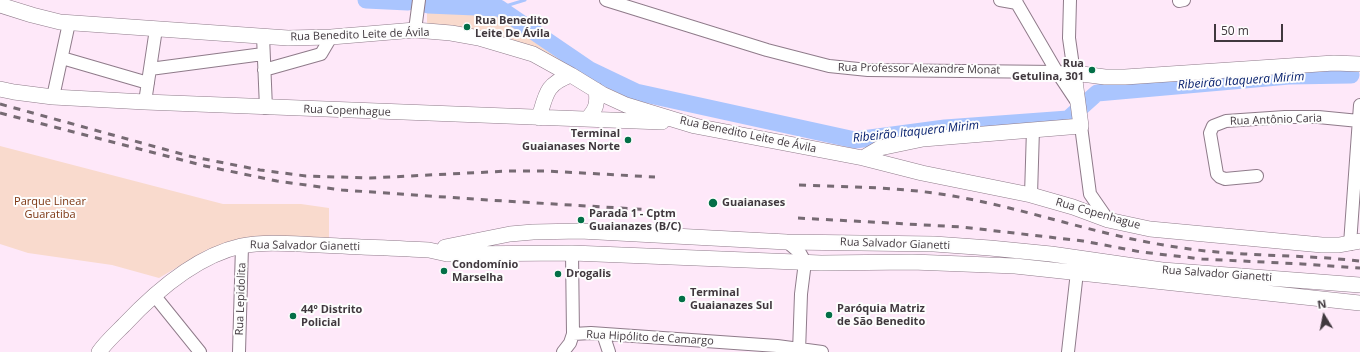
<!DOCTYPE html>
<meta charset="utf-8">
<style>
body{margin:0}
#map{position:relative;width:1360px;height:352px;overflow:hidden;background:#fee8f9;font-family:"Open Sans",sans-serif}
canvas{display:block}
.north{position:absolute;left:1304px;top:296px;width:40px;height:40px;-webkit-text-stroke:3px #fdfdfd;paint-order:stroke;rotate:350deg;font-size:11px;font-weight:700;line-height:16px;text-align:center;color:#40383e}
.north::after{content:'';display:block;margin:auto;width:14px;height:18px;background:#40383e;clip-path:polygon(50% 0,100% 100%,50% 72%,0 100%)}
.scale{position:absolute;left:1214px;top:24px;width:69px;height:18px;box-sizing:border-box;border:2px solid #40383e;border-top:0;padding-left:5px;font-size:12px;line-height:14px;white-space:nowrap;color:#40383e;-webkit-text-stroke:3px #fdfdfd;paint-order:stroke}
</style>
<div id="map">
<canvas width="1360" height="352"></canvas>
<div class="north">N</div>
<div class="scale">50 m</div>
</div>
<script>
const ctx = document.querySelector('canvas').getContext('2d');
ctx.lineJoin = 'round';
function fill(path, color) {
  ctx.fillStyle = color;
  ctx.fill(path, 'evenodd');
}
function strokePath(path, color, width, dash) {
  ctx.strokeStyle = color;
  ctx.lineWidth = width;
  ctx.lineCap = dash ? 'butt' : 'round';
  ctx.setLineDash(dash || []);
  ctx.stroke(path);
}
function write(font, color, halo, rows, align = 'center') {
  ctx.font = font + ' "Open Sans",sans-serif';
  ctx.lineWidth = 4;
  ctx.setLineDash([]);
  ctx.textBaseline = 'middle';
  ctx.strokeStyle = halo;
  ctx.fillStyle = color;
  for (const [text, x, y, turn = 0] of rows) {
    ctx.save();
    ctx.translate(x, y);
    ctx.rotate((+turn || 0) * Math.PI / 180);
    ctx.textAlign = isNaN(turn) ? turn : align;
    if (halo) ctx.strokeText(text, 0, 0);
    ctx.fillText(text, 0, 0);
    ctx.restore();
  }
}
const green = new Path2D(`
 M427 6 496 11 503 13 526 33 580 71 577 74 427 25Z
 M0 146 223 204H301L329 208V240H242L208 249 159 278 112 265 28 253 0 244Z`);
const stream = new Path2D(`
 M499 8 525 0`);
const river = new Path2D(`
 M366 0 408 2
 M428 5 499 8 590 70 636 92 855 140 945 128 1068 119 1097 93 1289 76 1351 75`);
const minor = new Path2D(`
 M606 0 767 50 829 66 868 70 1057 72 1074 73 1069 38 1070 0
 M1000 0 1017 3
 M1015 0 1057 72 1077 102
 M1179 1 1184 0
 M415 30 419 0
 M263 36 266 108
 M62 58 148 83
 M150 69 263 54
 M264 70 321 54 331 37
 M53 97 69 23
 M145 102 156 29
 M1081 126 1090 194 1108 220
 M1257 176 1225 179 1220 177 1217 174 1210 133 1213 126 1226 121 1285 117H1318L1359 121
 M1031 195 1033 129
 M787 242 800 253 805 262 801 294 799 352
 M1350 244 1360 105
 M154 295 200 352
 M573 334 591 333 777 346 822 352
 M603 334 609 352
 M239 352 242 246
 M563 352 570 343 573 334 572 253
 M1068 352 1077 272`);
const major = new Path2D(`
 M0 5 32 15 60 22 288 38 331 37 415 30 451 33 479 38 533 54 571 75 602 94 626 105 695 126 863 158 922 173 1031 195 1073 207 1108 220 1150 229 1322 245H1339L1360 241
 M0 89 14 92 53 97 145 102 662 122
 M539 118C546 94 546 84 571 75
 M587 119C596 110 598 103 596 90
 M863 158 880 148 923 139 1081 126 1074 73 1105 77H1125L1334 63 1360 64
 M445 247 510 234 533 232 580 231 787 242 934 244 990 248 1051 254 1162 270 1360 285
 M99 352C106 342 115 334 124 325 154 293 196 256 241 246 266 241 294 244 320 245 356 247 393 248 429 250L447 254 572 253 821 263 912 262 1015 266 1360 303`);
const rail = new Path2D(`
 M0 104 189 156 260 170 306 176 370 178 509 171H546L655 177
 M0 113 205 166 277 181 342 190 488 200 653 210
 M799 185C851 187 902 187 953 196 1028 209 1100 236 1176 247 1237 257 1299 254 1360 261
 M798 218 962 227 1083 241 1141 252 1202 259 1302 264 1360 268`);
const markers = [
 [467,27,4,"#036f47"],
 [1092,70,4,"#036f47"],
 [628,140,4,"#036f47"],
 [713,203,5,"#036f47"],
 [581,220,4,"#036f47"],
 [444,271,4,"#036f47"],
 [558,274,4,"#036f47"],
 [682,299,4,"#036f47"],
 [829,315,4,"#036f47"],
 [293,316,4,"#036f47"]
];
const poiNames = [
 ["Rua Benedito",475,21],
 ["Leite De Ávila",475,34],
 ["Rua",1084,64,"right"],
 ["Getulina, 301",1084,77,"right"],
 ["Terminal",620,134,"right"],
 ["Guaianases Norte",620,147,"right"],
 ["Guaianases",722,203],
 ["Parada 1 - Cptm",589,214],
 ["Guaianazes (B/C)",589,227],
 ["Condomínio",452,265],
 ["Marselha",452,278],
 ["Drogalis",566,274],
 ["Terminal",690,293],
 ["Guaianazes Sul",690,306],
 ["Paróquia Matriz",837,309],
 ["de São Benedito",837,322],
 ["44º Distrito",301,310],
 ["Policial",301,323]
];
const streetNames = [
 ["Rua Benedito Leite de Ávila",360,35,-2],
 ["Rua Professor Alexandre Monat",919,69,1],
 ["Rua Copenhague",347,111,2],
 ["Rua Antônio Caria",1276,120,-2],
 ["Rua Benedito Leite de Ávila",748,135,12],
 ["Rua Copenhague",1098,214,16],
 ["Rua Salvador Gianetti",895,244,2],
 ["Rua Salvador Gianetti",305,246,1],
 ["Rua Salvador Gianetti",1217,274,4],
 ["Rua Lepidolita",241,299,-88],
 ["Rua Hipólito de Camargo",650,338,3]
];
const parkNames = [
 ["Parque Linear",50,202],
 ["Guaratiba",50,215]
];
const waterNames = [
 ["Ribeirão Itaquera Mirim",1241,81,-4],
 ["Ribeirão Itaquera Mirim",916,132,-6]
];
fill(green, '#f9dacd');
strokePath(stream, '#aac5fe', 3);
strokePath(river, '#aac5fe', 17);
strokePath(minor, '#8f7b8a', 14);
strokePath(major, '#8f7b8a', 16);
strokePath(minor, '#fff', 12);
strokePath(major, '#fff', 15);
strokePath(rail, '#766a73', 3, [7, 7]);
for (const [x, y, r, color] of markers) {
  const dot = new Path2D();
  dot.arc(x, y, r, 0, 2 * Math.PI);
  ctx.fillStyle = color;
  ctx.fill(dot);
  strokePath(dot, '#fdfdfd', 1.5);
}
write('bold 11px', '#40383e', '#fdfdfd', poiNames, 'left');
write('11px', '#40383e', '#fdfdfd', streetNames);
write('11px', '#7c3612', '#fdfdfd', parkNames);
write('italic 12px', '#07216e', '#fdfdfd', waterNames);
</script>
